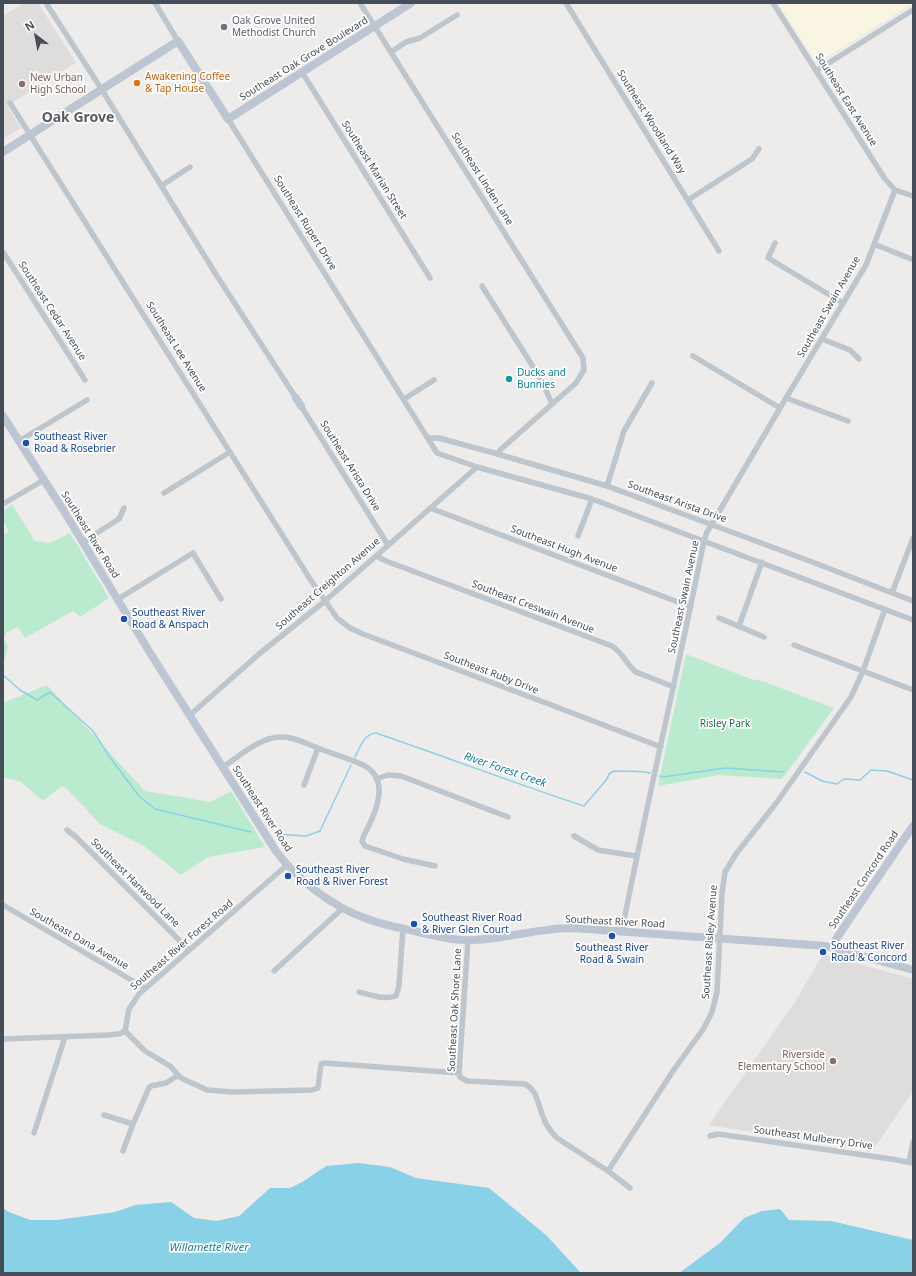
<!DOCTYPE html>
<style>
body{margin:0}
#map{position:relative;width:916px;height:1276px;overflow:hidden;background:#eeebeb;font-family:"Noto Sans",sans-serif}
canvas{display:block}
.frame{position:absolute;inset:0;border:4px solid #454e57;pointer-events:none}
.north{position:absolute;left:16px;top:16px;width:40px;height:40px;-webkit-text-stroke:3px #fff;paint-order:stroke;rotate:328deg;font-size:11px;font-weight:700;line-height:16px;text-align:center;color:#454e57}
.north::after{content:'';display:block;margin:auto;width:14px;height:18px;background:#454e57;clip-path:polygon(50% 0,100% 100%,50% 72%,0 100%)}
</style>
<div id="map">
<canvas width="916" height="1276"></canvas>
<div class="frame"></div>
<div class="north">N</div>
</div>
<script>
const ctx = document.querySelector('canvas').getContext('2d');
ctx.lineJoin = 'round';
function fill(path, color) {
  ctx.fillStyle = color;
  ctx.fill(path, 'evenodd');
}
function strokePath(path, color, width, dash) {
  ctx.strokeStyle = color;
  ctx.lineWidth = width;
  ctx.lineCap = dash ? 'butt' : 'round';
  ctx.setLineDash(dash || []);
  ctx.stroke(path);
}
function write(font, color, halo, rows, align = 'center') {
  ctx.font = font + ' "Noto Sans",sans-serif';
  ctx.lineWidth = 3.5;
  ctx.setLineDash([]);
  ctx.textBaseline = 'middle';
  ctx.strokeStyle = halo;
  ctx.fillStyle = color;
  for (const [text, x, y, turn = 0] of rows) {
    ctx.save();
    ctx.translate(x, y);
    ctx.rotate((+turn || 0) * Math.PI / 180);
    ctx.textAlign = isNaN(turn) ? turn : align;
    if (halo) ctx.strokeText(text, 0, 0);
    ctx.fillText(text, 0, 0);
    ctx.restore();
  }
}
const commercial = new Path2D(`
 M778 3H913L817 63Z`);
const education = new Path2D(`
 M24 3H38L76 63 7 106 21 128 3 139V16Z
 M823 954 913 979V1091L872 1151 709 1125 795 1002Z`);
const green = new Path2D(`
 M12 504 35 541 50 543 70 533 109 598 80 617 73 611 25 638 18 627 6 633 4 639 8 647 3 665V535L9 531 3 521V511Z
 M686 654 756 681 757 679 834 708 782 779 719 775 658 786Z
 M47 685 145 791 210 802 231 791 265 847 208 857 181 875 144 846 100 824 68 790 62 786 43 801 21 782 3 777V703Z`);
const water = new Path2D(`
 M359 1163 390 1167 416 1178 489 1188 546 1235 581 1273H3V1208L9 1212 30 1220H57L115 1212 135 1205 171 1202 194 1218 217 1221 239 1216 270 1188H290L304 1181 326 1166Z
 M780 1209 789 1220 831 1221 913 1240V1273H679L720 1243 744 1218 762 1211Z`);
const stream = new Path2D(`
 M3 675 20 690 37 700 50 692 93 731 111 759 139 796 155 809 251 832
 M355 757C360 747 364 734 376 733 446 757 514 783 584 806L607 779 609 774 614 771C626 772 638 770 650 773
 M805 772 822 781 837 784 844 779 860 780 871 770 887 771 913 780
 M659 776 663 777 725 768 784 772
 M275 834 306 836 320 831 351 765`);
const street = new Path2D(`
 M46 3 102 90 217 276 296 398
 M155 3 178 41
 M360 3 583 358 584 370 576 383 500 450 499 454
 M566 3 719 251
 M773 3 885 179 895 190 913 196
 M391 52 406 42 420 38 457 15
 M816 71 913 10
 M302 72 430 278
 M10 103 310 579 337 618 350 628 363 634 554 706 661 747
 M228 119 437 453 477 467 592 499 913 620
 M161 186 190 167
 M688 200 752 159 759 149
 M775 243 768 258 843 303
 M874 244 911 259
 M3 252 85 380
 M482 286 542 381 552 404
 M822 339 850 350 859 359
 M693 356 780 408
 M786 398 848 421
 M404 399 434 380
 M301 406 388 545
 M429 438H439L494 453 607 486 807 560 913 601
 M19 441 87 400
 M607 486 624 431 652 383
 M164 493 230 452
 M3 504 44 480
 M430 508 691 607
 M578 536 592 499
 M83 542 119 519 124 508
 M376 556 386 561 612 646C624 654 626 664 636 672L674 687
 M892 593 913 538
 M118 599 193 553 221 599
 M719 618 764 637
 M739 626 762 562
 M794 645 913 690
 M190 715 259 654 325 601 477 467
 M223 767C237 758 256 741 273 738 291 734 306 744 323 750 336 755 350 759 363 765 392 779 375 815 364 835L362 841 365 846 403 859 435 866
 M376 779 388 775 401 776 508 817
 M304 785 318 748
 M67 830 76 837 189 950
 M574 836 598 850 636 856
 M3 905 145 988
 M622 931C647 801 678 671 704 541L707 532 786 398 866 265 895 190
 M468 940 459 1073 460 1077 467 1081 525 1084C538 1091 538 1105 543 1117 546 1125 551 1132 557 1138L608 1171 630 1188
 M274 971 343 908
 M359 992C370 995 385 1000 396 996L399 986 403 928
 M125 1031 145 1051 170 1066 181 1078 207 1090 232 1092 312 1090 318 1088 321 1064 325 1063 459 1073
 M3 1039 109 1035 119 1034 125 1031 129 1009 139 994 287 865
 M104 1115 133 1124
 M34 1133 65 1037
 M710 1136 718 1134 891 1159 913 1163
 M123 1151 133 1124 149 1088 151 1086 166 1083 177 1076
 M909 1162 913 1142
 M608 1171 673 1071 704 1028 712 1012 717 992 722 893 725 872 736 854 777 802 851 697 863 671 885 609`);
const secondary = new Path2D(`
 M3 152 178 41 228 119 411 3
 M296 398 301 406
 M3 416 62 508 152 656 276 851C296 879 333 907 365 918 382 925 401 928 418 932 436 936 454 941 473 940 506 939 539 928 572 928L826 946 913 970
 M833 947 836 939 913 826`);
const markers = [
 [224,27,4,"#6b7280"],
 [137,83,4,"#e8710a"],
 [22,84,4,"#8d6e63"],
 [509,379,4,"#0f9aa8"],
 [26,443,4,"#1a4fb4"],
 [124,619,4,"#1a4fb4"],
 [288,876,4,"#1a4fb4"],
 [414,924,4,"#1a4fb4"],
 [612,936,4,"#1a4fb4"],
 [823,952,4,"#1a4fb4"],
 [833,1061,4,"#8d6e63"]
];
const worshipNames = [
 ["Oak Grove United",232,21],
 ["Methodist Church",232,33]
];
const streetNames = [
 ["Southeast Oak Grove Boulevard",304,59,-32],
 ["Southeast East Avenue",846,100,58],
 ["Southeast Woodland Way",651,122,58],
 ["Southeast Marian Street",374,170,58],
 ["Southeast Linden Lane",482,179,58],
 ["Southeast Rupert Drive",305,223,58],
 ["Southeast Swain Avenue",829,307,-60],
 ["Southeast Cedar Avenue",52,311,57],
 ["Southeast Lee Avenue",176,347,58],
 ["Southeast Arista Drive",350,466,58],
 ["Southeast Arista Drive",677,502,20],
 ["Southeast River Road",90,535,58],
 ["Southeast Hugh Avenue",564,549,21],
 ["Southeast Creighton Avenue",328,584,-41],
 ["Southeast Swain Avenue",684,597,-78],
 ["Southeast Creswain Avenue",533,607,21],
 ["Southeast Ruby Drive",491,673,21],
 ["Southeast River Road",262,809,57],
 ["Southeast Concord Road",864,880,-56],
 ["Southeast Hanwood Lane",135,883,45],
 ["Southeast River Road",615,922,3],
 ["Southeast Dana Avenue",79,939,30],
 ["Southeast Risley Avenue",710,942,-86],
 ["Southeast River Forest Road",182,945,-41],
 ["Southeast Oak Shore Lane",455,1010,-87],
 ["Southeast Mulberry Drive",813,1138,8]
];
const foodNames = [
 ["Awakening Coffee",145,77],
 ["& Tap House",145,89]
];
const educationNames = [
 ["New Urban",30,78],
 ["High School",30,90],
 ["Riverside",825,1055,"right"],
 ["Elementary School",825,1067,"right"]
];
const cultureNames = [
 ["Ducks and",517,373],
 ["Bunnies",517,385]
];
const transitNames = [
 ["Southeast River",34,437],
 ["Road & Rosebrier",34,449],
 ["Southeast River",132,613],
 ["Road & Anspach",132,625],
 ["Southeast River",296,870],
 ["Road & River Forest",296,882],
 ["Southeast River Road",422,918],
 ["& River Glen Court",422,930],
 ["Southeast River",831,946],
 ["Road & Concord",831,958],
 ["Southeast River",612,948,"center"],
 ["Road & Swain",612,960,"center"]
];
const parkNames = [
 ["Risley Park",725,724]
];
const waterNames = [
 ["River Forest Creek",505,770,19],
 ["Willamette River",209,1248]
];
const districtNames = [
 ["Oak Grove",78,118]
];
fill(commercial, '#faf4e3');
fill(education, '#dfdcdc');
fill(green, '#baebce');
fill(water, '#89d1e6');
strokePath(stream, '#89d1e6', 1.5);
strokePath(street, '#bdc5cd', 5.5);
strokePath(secondary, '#bcc6d2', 8);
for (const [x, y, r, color] of markers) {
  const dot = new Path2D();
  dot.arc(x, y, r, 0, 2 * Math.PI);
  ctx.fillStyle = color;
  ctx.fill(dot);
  strokePath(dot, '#fff', 1.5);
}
write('10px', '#5b616d', '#fff', worshipNames, 'left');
write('10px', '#454e57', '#fff', streetNames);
write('10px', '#c56008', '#fff', foodNames, 'left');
write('10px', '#785e54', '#fff', educationNames, 'left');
write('10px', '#0d838f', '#fff', cultureNames, 'left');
write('10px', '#164399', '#fff', transitNames, 'left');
write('10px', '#1b7348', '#fff', parkNames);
write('italic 11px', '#137c9b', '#fff', waterNames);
write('bold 14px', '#585b60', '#fff', districtNames);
</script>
